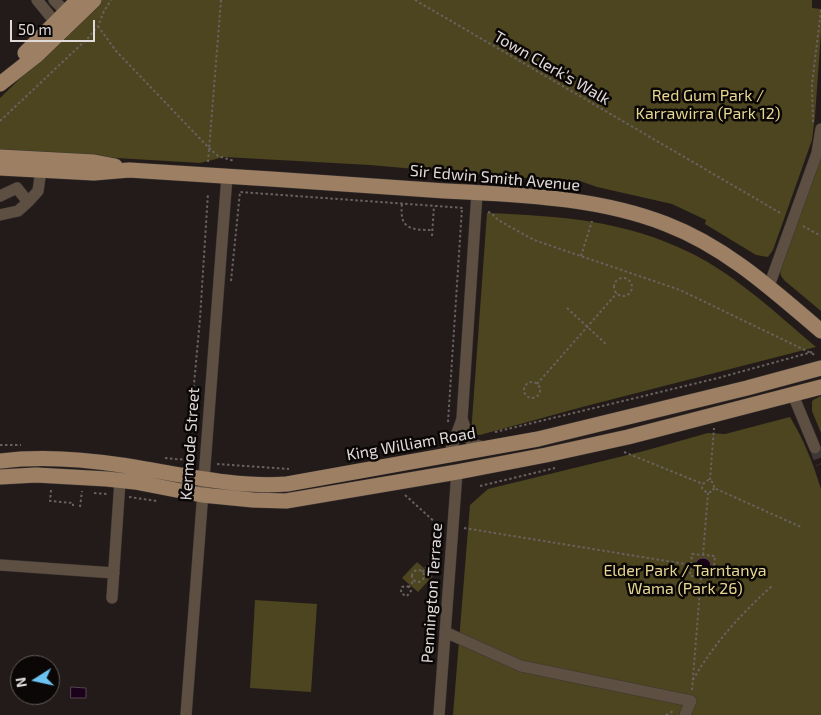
<!DOCTYPE html>
<meta charset="utf-8">
<style>
body{margin:0}
#map{position:relative;width:821px;height:715px;overflow:hidden;background:#231b19;font-family:"Exo 2",sans-serif}
canvas{display:block}
.north{position:absolute;left:10px;top:655px;width:50px;height:50px;box-sizing:border-box;background:#0a0706;border:1px solid #605b5a;border-radius:50%;rotate:260deg;font-size:14px;font-weight:700;line-height:20px;text-align:center;color:#e0dad9}
.north::after{content:'';display:block;margin:auto;width:18px;height:22px;background:#6cc3f2;clip-path:polygon(50% 0,100% 100%,50% 72%,0 100%)}
.scale{position:absolute;left:10px;top:20px;width:85px;height:22px;box-sizing:border-box;border:2px solid #e0dad9;border-top:0;padding-left:6px;font-size:15px;line-height:18px;white-space:nowrap;color:#e0dad9;-webkit-text-stroke:4px #0a0706;paint-order:stroke}
</style>
<div id="map">
<canvas width="821" height="715"></canvas>
<div class="north">N</div>
<div class="scale">50 m</div>
</div>
<script>
const ctx = document.querySelector('canvas').getContext('2d');
ctx.lineJoin = 'round';
function fill(path, color) {
  ctx.fillStyle = color;
  ctx.fill(path, 'evenodd');
}
function strokePath(path, color, width, dash) {
  ctx.strokeStyle = color;
  ctx.lineWidth = width;
  ctx.lineCap = dash ? 'butt' : 'round';
  ctx.setLineDash(dash || []);
  ctx.stroke(path);
}
function write(font, color, halo, rows, align = 'center') {
  ctx.font = font + ' "Exo 2",sans-serif';
  ctx.lineWidth = 5;
  ctx.setLineDash([]);
  ctx.textBaseline = 'middle';
  ctx.strokeStyle = halo;
  ctx.fillStyle = color;
  for (const [text, x, y, turn = 0] of rows) {
    ctx.save();
    ctx.translate(x, y);
    ctx.rotate((+turn || 0) * Math.PI / 180);
    ctx.textAlign = isNaN(turn) ? turn : align;
    if (halo) ctx.strokeText(text, 0, 0);
    ctx.fillText(text, 0, 0);
    ctx.restore();
  }
}
const green = new Path2D(`
 M100 0H812V8L821 9V33L815 116 812 140 773 250 768 257 756 255 705 224 706 220 672 204 597 187 580 181 494 176 370 165 224 157 200 163 0 151V98Z
 M821 150V311L785 281 781 276 780 270Z
 M487 213C560 216 624 220 691 253 737 276 777 314 816 347L586 406 480 435 471 434Z
 M821 396V433L812 411V402L813 400Z
 M790 417C804 440 813 463 821 489V715H453L470 505 488 489 644 451 708 433 725 434Z
 M417 562 433 576 418 592 402 578Z
 M255 600 317 604 311 692 250 688Z`);
const water = new Path2D(`
 M695 566a8 8 0 1 1 16 0a8 8 0 1 1-16 0Z
 M71 687 86 688V698H71Z`);
const minorTunnel = new Path2D(`
 M815 448 821 464`);
const path = new Path2D(`
 M415 0 782 214
 M98 26 116 51 209 148 218 156 234 161
 M0 121 88 38 98 26 104 11 111 0
 M813 122 812 84 821 10
 M208 162 221 0
 M402 204C399 229 411 230 432 230
 M488 212 491 213 498 220 534 240 680 290 815 355
 M803 226 821 236
 M432 236 434 206
 M581 256 592 221
 M614 287a9 9 0 1 1 18 0a9 9 0 1 1-18 0Z
 M231 281 240 192 464 208
 M567 308 607 345
 M524 390a8 8 0 1 1 16 0a8 8 0 1 1-16 0Z
 M537 384 617 293
 M448 422 462 208
 M495 432 718 378 812 352
 M0 445H21
 M624 452 703 484
 M165 458 187 460 200 319 208 193
 M217 464 289 469
 M710 480 714 428
 M480 486 555 468
 M714 488 712 492H706L702 488 703 484 708 480 711 481 714 484V488L801 527
 M51 490 50 501 73 503V506
 M94 493 107 494
 M405 495 437 524
 M129 497 157 501
 M80 507 82 491
 M464 528 691 565
 M692 554 715 556 713 578 690 576Z
 M703 555 708 493
 M412 576a6 6 0 1 1 12 0a6 6 0 1 1-12 0Z
 M422 572 434 559
 M409 587 406 586 402 587 401 591 402 594 407 596 411 591 409 587 414 580
 M693 680C714 643 741 614 773 585
 M692 690 701 577
 M666 715 675 710`);
const minor = new Path2D(`
 M37 0 55 22
 M54 0 66 12
 M0 196 17 188 28 202 18 211 0 215
 M28 202 38 191 41 170
 M769 286 817 153 821 129
 M793 395 815 448
 M462 419C468 434 467 446 486 447
 M449 455 462 419 477 193
 M0 565 114 573
 M112 598 120 481
 M445 632 521 666 691 701 685 715
 M186 715 227 176
 M439 715 457 472`);
const major = new Path2D(`
 M25 53 78 0
 M0 84 37 55 94 0
 M0 157 94 162 115 166
 M0 168 94 173 129 170C230 176 330 183 431 190 509 195 592 195 666 224 726 247 773 290 821 331
 M0 461C39 456 82 459 121 465 176 473 232 488 287 484L538 439 747 388 821 368
 M0 477 36 475 107 479 135 482 202 495 253 500 286 501 457 472 546 455 628 437 821 387`);
const streetNames = [
 ["Town Clerk’s Walk",552,68,30],
 ["Sir Edwin Smith Avenue",495,178,5],
 ["Kermode Street",190,444,-86],
 ["King William Road",411,444,-10],
 ["Pennington Terrace",432,593,-86]
];
const parkNames = [
 ["Red Gum Park /",708,96],
 ["Karrawirra (Park 12)",708,114],
 ["Elder Park / Tarntanya",685,571],
 ["Wama (Park 26)",685,589]
];
fill(green, '#4d451f');
fill(water, '#1b021a');
strokePath(water, '#564353', 1);
strokePath(minorTunnel, '#3f3836', 11, [11, 5.5]);
strokePath(minor, '#3d3634', 12);
strokePath(major, '#3d3634', 16);
strokePath(path, '#68615f', 2, [2.5, 2.5]);
strokePath(minor, '#5d4f41', 11);
strokePath(major, '#9d8064', 15);
write('16px', '#e0dad9', '#0a0706', streetNames);
write('16px', '#e7d790', '#0a0706', parkNames);
</script>
